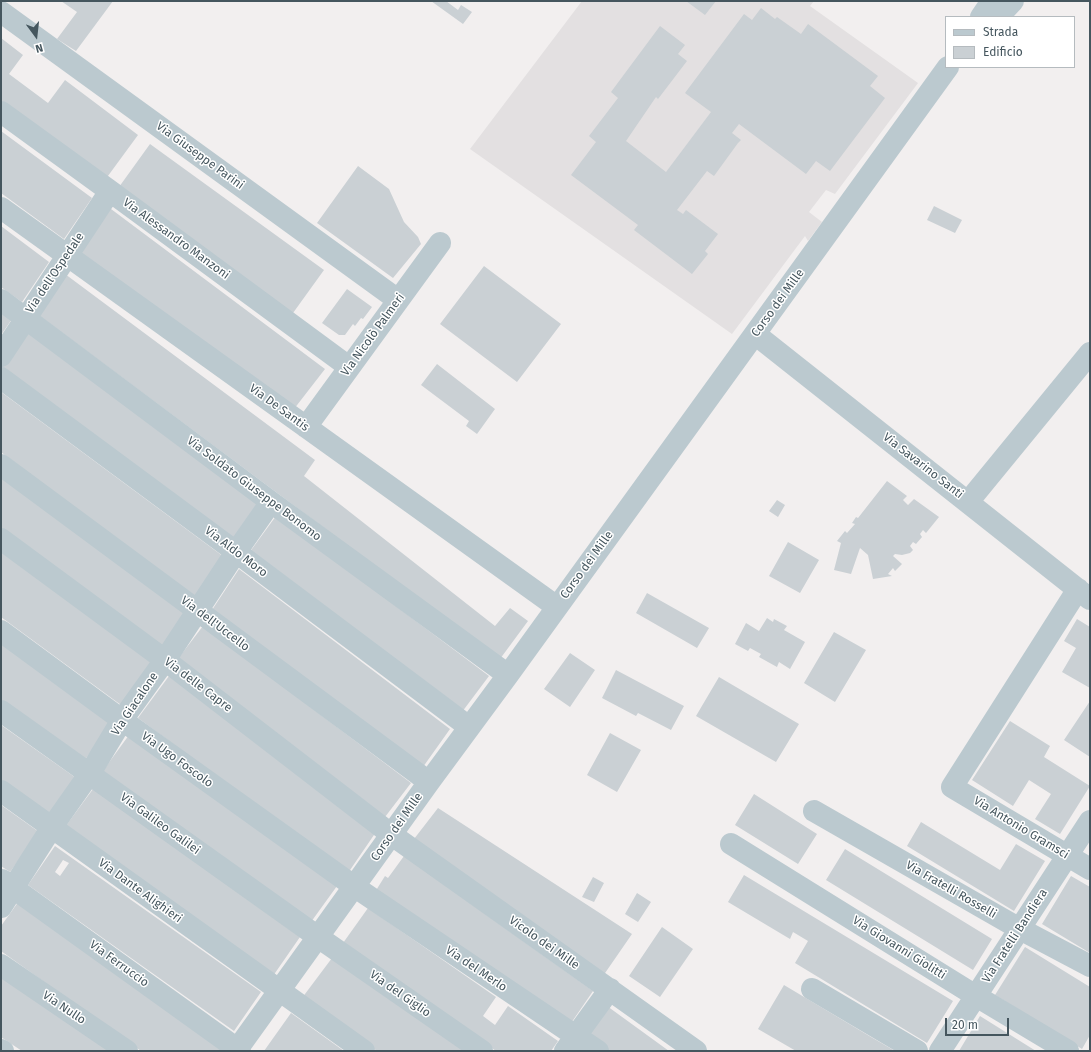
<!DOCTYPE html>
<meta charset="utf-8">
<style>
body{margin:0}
#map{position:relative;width:1091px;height:1052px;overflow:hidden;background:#f2efef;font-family:"Fira Sans",sans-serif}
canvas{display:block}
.frame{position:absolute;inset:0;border:2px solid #45565e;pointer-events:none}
.legend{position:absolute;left:945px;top:16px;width:130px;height:52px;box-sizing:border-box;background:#fff;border:1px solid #b5bbbf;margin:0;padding:5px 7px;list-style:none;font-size:12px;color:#45565e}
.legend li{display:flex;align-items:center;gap:8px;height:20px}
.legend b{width:20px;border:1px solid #b5bbbf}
.north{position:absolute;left:16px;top:16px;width:40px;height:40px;-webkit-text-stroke:3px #fff;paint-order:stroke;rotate:165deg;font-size:11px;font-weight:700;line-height:16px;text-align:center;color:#45565e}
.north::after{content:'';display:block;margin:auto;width:14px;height:18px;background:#45565e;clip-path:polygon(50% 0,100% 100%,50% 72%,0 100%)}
.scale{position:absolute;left:945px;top:1018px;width:64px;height:18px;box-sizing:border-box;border:2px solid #45565e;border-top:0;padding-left:5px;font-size:12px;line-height:14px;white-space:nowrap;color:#45565e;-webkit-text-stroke:3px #fff;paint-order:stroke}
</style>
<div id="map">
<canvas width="1091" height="1052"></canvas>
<div class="frame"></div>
<ul class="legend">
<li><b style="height:5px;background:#bbc9cf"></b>Strada</li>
<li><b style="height:11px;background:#cad0d4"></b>Edificio</li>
</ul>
<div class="north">N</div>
<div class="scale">20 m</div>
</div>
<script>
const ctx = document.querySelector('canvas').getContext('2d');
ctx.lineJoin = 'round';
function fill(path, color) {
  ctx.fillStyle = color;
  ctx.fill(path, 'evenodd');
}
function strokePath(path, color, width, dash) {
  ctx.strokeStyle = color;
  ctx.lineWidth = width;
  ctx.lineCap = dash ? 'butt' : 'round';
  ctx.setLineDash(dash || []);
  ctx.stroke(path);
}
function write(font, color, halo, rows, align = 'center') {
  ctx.font = font + ' "Fira Sans",sans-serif';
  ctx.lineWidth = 3;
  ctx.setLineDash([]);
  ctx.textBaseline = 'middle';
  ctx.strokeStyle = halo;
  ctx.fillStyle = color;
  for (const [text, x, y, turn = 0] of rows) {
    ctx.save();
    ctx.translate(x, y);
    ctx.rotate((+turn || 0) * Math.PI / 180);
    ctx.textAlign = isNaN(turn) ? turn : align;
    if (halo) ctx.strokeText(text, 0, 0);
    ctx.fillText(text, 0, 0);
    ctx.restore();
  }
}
const education = new Path2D(`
 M582 1H814L810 6 918 83 835 194 826 190 809 212 822 222 808 241 805 236 732 334 470 149Z`);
const building = new Path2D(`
 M61 1H113L76 51 57 39 77 12Z
 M431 1H446L458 10 461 5 472 12 463 24Z
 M686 1H716L705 15Z
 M761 8 775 19 777 17 801 34 808 24 878 76 870 86 885 98 830 171 816 161 806 174 739 124 732 133 741 140 738 143 714 176 707 171 677 210 683 214 686 210 718 234 705 251 708 254 692 274 634 230 638 225 571 175 596 142 589 136 618 98 611 92 660 26 685 45 678 54 687 61 658 99 656 97 626 141 666 172 711 112 685 93 744 14 752 20Z
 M1 38 23 55 9 74 48 103 65 80 138 135 105 180 1 101Z
 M1 131 92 198 64 239 1 193Z
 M150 144 324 270 293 313 119 187Z
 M358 166 389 189 404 222 418 237 421 244 393 278 317 223Z
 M107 206 325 369 294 409 77 251Z
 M934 206 962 220 955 233 927 220Z
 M1 226 49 262 22 302 1 287Z
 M484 266 561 324 517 382 440 324Z
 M65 274 315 460 304 476 495 626 510 608 528 621 500 659 37 314Z
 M347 289 372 307 363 319 361 318 355 326 353 324 345 335H339L322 323Z
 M1 310 12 319 1 335Z
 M28 330 259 504 231 541 1 368Z
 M437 364 495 409 477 434 466 426 469 421 421 385Z
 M1 392 224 557 196 599 1 452Z
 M1 476 186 613 161 647 1 529Z
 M887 481 907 496 903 500 908 505 914 499 939 517 926 533 923 530 920 534 922 537 916 544 913 542 910 546 913 550 910 553 902 555 895 554 893 556 902 564 895 571 893 568 888 574 892 576 873 579 868 555 860 548 851 574 834 570 841 543 837 541 845 531 847 533 855 524 852 523 856 517 858 518Z
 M777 500 785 505 778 517 769 511Z
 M276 516 489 676 462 712 249 553Z
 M788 542 819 560 800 593 769 576Z
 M1 551 153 662 121 705 1 617Z
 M239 569 450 729 423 767 212 610Z
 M647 593 709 628 697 648 636 613Z
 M767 618 773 622 774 619 787 626 784 630 805 642 790 669 779 662 777 667 759 657 761 654 750 648 748 651 735 644 746 623 759 631Z
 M1077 619 1090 627V688L1062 672 1076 648 1064 641Z
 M203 626 411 783 385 817 177 660Z
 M834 632 866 650 835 702 804 683Z
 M1 641 113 721 84 761 1 703Z
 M570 653 595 670 570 707 544 689Z
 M616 670 684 706 671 730 638 713 636 716 602 698Z
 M169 676 376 832 348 873 138 718Z
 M719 677 799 724 776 762 696 716Z
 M1090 701V757L1064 740Z
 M1010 721 1050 746 1044 757 1090 786 1060 834 1035 819 1051 794 1029 780 1013 806 972 780Z
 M1 725 76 778 49 815 1 781Z
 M610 733 641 750 617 792 587 775Z
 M129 735 337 886 311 922 102 772Z
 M93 789 300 937 273 976 65 827Z
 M754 794 817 834 798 864 735 825Z
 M1 805 39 832 10 872 1 866Z
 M438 808 632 934 603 976 414 839Z
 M921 822 1000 870 1016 844 1045 861 1014 911 907 846Z
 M55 846 261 992 234 1031 28 885ZM63 860 69 863 60 876 55 872Z
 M845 849 992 939 973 970 826 880Z
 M404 856 593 991 567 1029 375 892 385 876 388 878Z
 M744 875 953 1001 927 1043 795 963 808 941 793 932 790 939 728 902Z
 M1071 876 1090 887V953L1042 924Z
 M593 877 604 883 594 902 582 897Z
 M637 893 651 902 638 922 625 914Z
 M19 901 224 1047 221 1051H141L1 951V926Z
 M368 908 496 997 483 1016 495 1025 508 1006 558 1041 551 1051H496L343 943Z
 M662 927 693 949 660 997 629 976Z
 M1025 947 1090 987V1035L1082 1049 995 995Z
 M332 958 464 1051H377L302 998Z
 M1 977 109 1051H22L1 1037Z
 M784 985 871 1037 895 1051H796L758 1029Z
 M607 1006 669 1051H608L586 1036Z
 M291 1013 344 1051H264Z
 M980 1016 1036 1051H959Z`);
const minor = new Path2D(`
 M1 12 398 300
 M981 17 992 1
 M998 17 1013 1
 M1 112 110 191 349 367
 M1 208 557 607
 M1 300 271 502 508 675
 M755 334 1090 599
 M1 356 110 191
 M1 378 236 552 469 727
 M306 427 440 243
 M1 465 429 782
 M968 502 1090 353
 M1 539 165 660 392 835 696 1051
 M1078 589 952 787 1090 869
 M1 631 122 720 355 887 598 1051
 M1 711 318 937 482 1051
 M1 791 364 1051
 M814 811 1020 929 1090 966
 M731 844 976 996 1068 1051
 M2 880 240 1051
 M1 907 52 827 90 773 122 720 165 660 236 552 271 502
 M1 965 127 1051
 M812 989 917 1051
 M1 1050 3 1051
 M236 1051 429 782 508 675 948 67
 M565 1051 610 989
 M940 1051 1090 821`);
const streetNames = [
 ["Via Giuseppe Parini",200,156,36],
 ["Via Alessandro Manzoni",176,239,36],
 ["Via dell'Ospedale",55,273,-56],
 ["Corso dei Mille",778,303,-54],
 ["Via Nicolò Palmeri",373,335,-54],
 ["Via De Santis",279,408,36],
 ["Via Savarino Santi",923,466,38],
 ["Via Soldato Giuseppe Bonomo",254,489,37],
 ["Via Aldo Moro",236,552,37],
 ["Corso dei Mille",587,565,-54],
 ["Via dell'Uccello",215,624,37],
 ["Via delle Capre",198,685,37],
 ["Via Giacalone",135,704,-56],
 ["Via Ugo Foscolo",177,760,36],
 ["Via Galileo Galilei",160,824,36],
 ["Corso dei Mille",397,827,-55],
 ["Via Antonio Gramsci",1021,828,31],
 ["Via Fratelli Rosselli",951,890,30],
 ["Via Dante Alighieri",140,891,36],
 ["Via Fratelli Bandiera",1015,936,-57],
 ["Vicolo dei Mille",544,943,35],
 ["Via Giovanni Giolitti",899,948,32],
 ["Via Ferruccio",119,964,36],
 ["Via del Merlo",476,969,34],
 ["Via del Giglio",400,994,35],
 ["Via Nullo",64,1008,34]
];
fill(education, '#e3e0e1');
fill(building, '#cad0d4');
strokePath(minor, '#bbc9cf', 22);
write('12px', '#45565e', '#fff', streetNames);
</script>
